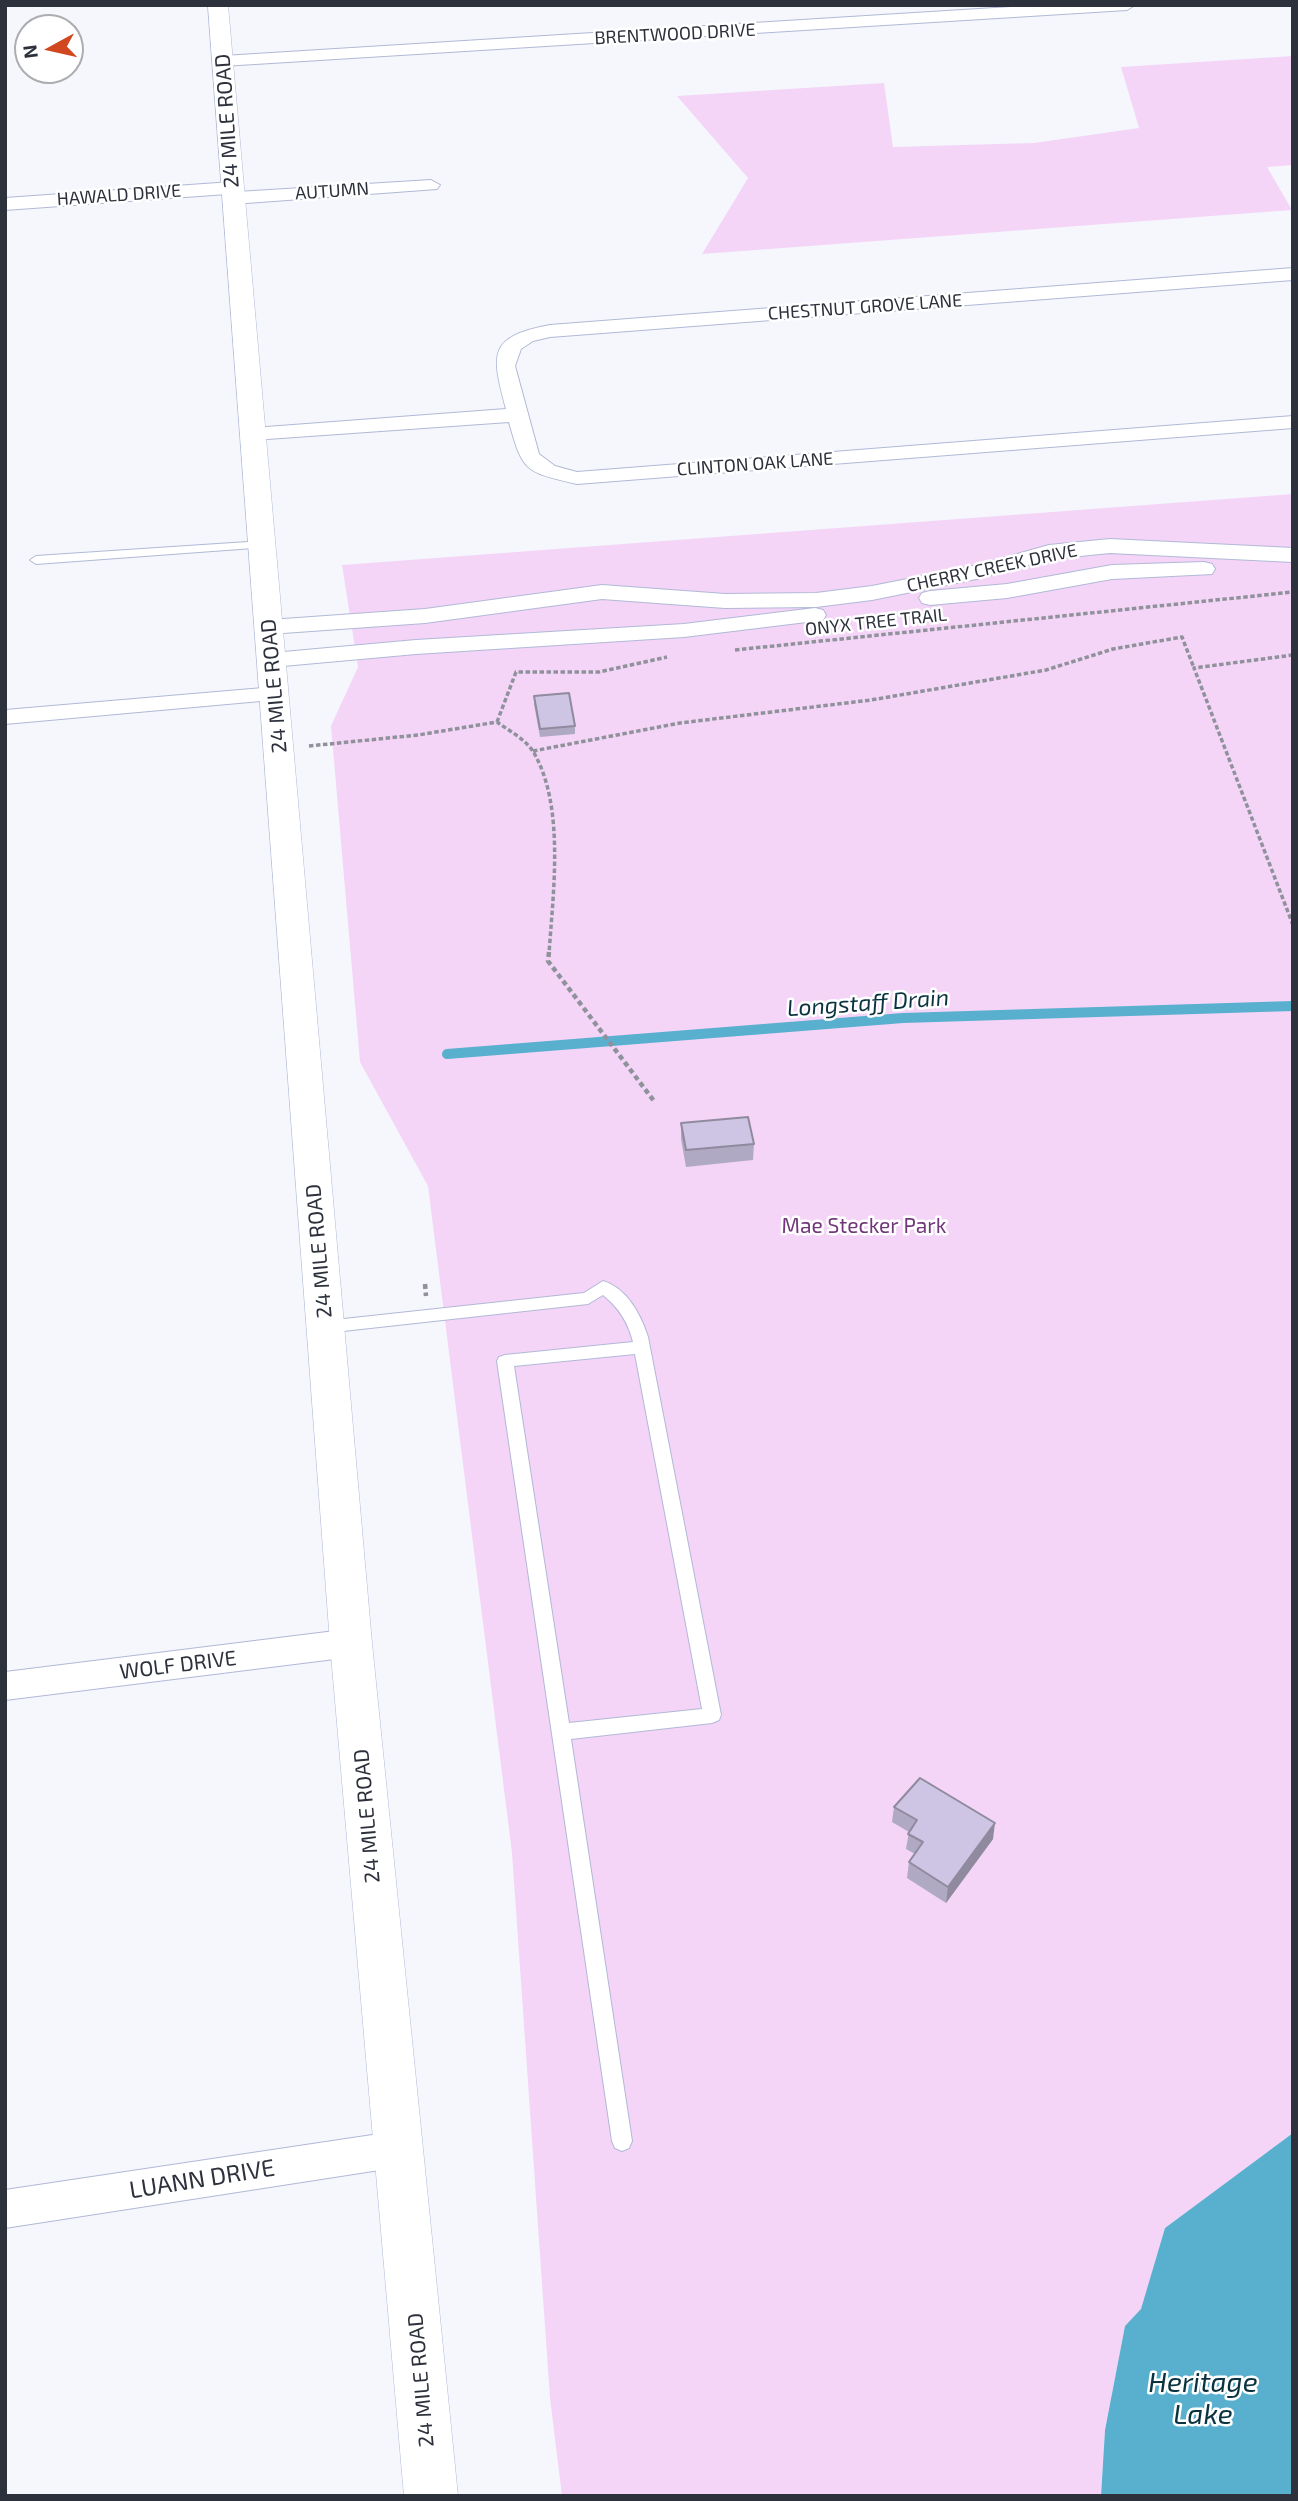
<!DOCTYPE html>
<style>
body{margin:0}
#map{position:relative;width:1298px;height:2501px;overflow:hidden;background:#f5f7fd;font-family:"Exo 2",sans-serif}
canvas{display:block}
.frame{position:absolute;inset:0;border:7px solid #2d313c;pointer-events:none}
.north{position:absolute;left:14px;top:14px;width:70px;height:70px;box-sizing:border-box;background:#fff;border:2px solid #abadb1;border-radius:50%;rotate:262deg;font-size:19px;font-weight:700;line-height:28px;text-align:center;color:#2d313c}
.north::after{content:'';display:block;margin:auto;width:24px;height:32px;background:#d04720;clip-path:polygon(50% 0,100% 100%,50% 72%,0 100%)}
</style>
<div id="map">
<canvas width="1298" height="2501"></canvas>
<div class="frame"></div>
<div class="north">N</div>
</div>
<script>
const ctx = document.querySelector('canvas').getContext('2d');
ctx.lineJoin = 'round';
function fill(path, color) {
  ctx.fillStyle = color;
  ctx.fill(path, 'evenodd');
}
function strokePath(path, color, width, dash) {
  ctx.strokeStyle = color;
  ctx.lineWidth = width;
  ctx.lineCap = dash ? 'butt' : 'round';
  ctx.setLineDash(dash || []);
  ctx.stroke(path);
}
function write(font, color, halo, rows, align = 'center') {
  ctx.font = font + ' "Exo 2",sans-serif';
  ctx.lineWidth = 5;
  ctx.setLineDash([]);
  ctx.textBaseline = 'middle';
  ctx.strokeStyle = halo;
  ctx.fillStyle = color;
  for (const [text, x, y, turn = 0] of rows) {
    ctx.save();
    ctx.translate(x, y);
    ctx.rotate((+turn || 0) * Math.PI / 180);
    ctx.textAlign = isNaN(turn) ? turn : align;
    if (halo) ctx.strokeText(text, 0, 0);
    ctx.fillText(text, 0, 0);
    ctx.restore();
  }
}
const green = new Path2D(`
 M1293 56V165L1267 167 1292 210 702 254 748 178 677 96 884 83 893 147 1034 143 1139 128 1121 67Z
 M1293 494V2133L1165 2228 1141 2310 1125 2326 1105 2430 1101 2496H562L550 2398 512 1853 428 1186 360 1062 331 726 358 667 342 565Z`);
const water = new Path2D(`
 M1293 2133V2496H1101L1105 2430 1125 2326 1141 2309 1165 2228Z`);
const stream = new Path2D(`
 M447 1054 903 1018 1293 1006`);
const pathFar1 = new Path2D(`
 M735 650 1293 592
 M1293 655 1194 668 1293 925
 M497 722 516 672H599L667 657
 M309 746 418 735 497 722C509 731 526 739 534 753 565 807 553 893 549 954
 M533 751 680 723 871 700 1046 670 1113 649 1182 637 1194 668`);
const path = new Path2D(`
 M549 952 548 961 654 1101
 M425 1284 426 1296`);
const service = new Path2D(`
 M263 541 267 543V547L36 564 30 560 36 556Z
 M603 1281C627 1288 641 1315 648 1337L721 1715 719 1720 712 1723 571 1739 632 2141 629 2148 622 2151 615 2148 612 2141 497 1361 499 1357 505 1355 633 1342C628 1322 619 1308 603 1295L588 1304 325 1333 319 1331 317 1327 319 1323 325 1321 584 1293ZM635 1354 702 1709 569 1723 514 1366Z`);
const minor = new Path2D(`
 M1043 5H1135L1127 10 223 66 214 61 223 56Z
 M431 180 440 185 437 189 233 204 224 198 227 194 5 210V198L232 182 241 188 237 192Z
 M1293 268V280L550 337 533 341 521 349 515 366 539 454 555 466 577 472 1293 416V428L577 484C526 472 523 473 509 422L253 440 246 438 242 434 246 430 253 428 506 409C492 355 486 337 550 325Z
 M1110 539 1293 548V562L1110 553 1050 559 981 578 872 600 816 607 725 608 602 599 425 623 269 634 261 632 257 627 261 622 269 620 425 609 602 585 725 594 816 593 872 586 978 565 1049 545Z
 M1204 562 1212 564 1215 569 1212 574 1112 579 1007 598 930 605 922 603 919 598 922 593 930 591 1007 584 1112 565Z
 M815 608 823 610 826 615 823 620 684 637 416 654 272 667 264 665 260 660 264 655 272 653 416 640 684 624Z
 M275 687 283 689 287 694 283 699 5 724V710Z
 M351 1629 363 1633 368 1643 363 1653 351 1657 5 1700V1672Z
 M399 2131 413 2136 419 2149 413 2162 399 2167 5 2228V2190Z`);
const tertiary = new Path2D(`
 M208 5H228L372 1643 458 2496H404L330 1643Z`);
const wall = new Path2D(`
 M534 696 575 726V734L540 737 534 704Z
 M681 1123 754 1144 753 1160 686 1167 681 1139Z
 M894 1807 993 1839 946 1903 907 1878 909 1862 915 1854 906 1849 909 1832 892 1822Z`);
const shadedWall = new Path2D(`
 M995 1823 993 1839 946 1903 948 1887Z`);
const building = new Path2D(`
 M569 693 575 726 540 729 534 696Z
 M748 1117 754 1144 686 1150 681 1123Z
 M920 1778 995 1823 948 1887 909 1862 923 1842 908 1834 917 1820 894 1807Z`);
const farStreetnames = [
 ["BRENTWOOD DRIVE",675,34,-3],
 ["AUTUMN",332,191,-4],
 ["HAWALD DRIVE",119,195,-4],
 ["CHESTNUT GROVE LANE",865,307,-4],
 ["CLINTON OAK LANE",755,464,-4],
 ["CHERRY CREEK DRIVE",992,568,-12],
 ["ONYX TREE TRAIL",876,622,-6]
];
const streetNames = [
 ["24 MILE ROAD",227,121,-94],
 ["24 MILE ROAD",274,686,-95],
 ["24 MILE ROAD",319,1251,-95],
 ["WOLF DRIVE",178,1665,-7],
 ["24 MILE ROAD",367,1816,-95],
 ["24 MILE ROAD",421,2380,-95]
];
const parkNames = [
 ["Mae Stecker Park",864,1226]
];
const waterNames = [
 ["Longstaff Drain",868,1003,-4]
];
const nearStreetnames = [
 ["LUANN DRIVE",202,2179,-9]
];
const nearWaternames = [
 ["Heritage",1203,2383],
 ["Lake",1203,2415]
];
fill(green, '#f4d5f8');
fill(water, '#58afce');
strokePath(stream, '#58afce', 10);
strokePath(service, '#b1b9d6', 2);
strokePath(minor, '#b1b9d6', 2);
strokePath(tertiary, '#b1b9d6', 1);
strokePath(pathFar1, '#8f929b', 3.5, [4.5, 2.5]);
strokePath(path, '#8f929b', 4.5, [5, 3.5]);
fill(service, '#fff');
fill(minor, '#fff');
fill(tertiary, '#fff');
fill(wall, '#b0a9c3');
fill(shadedWall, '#908a9f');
fill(building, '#cdc5e3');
strokePath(building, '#908a9f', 2);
write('18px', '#2d313c', '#fff', farStreetnames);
write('21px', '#2d313c', '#fff', streetNames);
write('21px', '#71377a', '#fff', parkNames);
write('italic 23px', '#0a3340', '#fff', waterNames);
write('24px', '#2d313c', '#fff', nearStreetnames);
write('italic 28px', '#0a3340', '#fff', nearWaternames);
</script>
